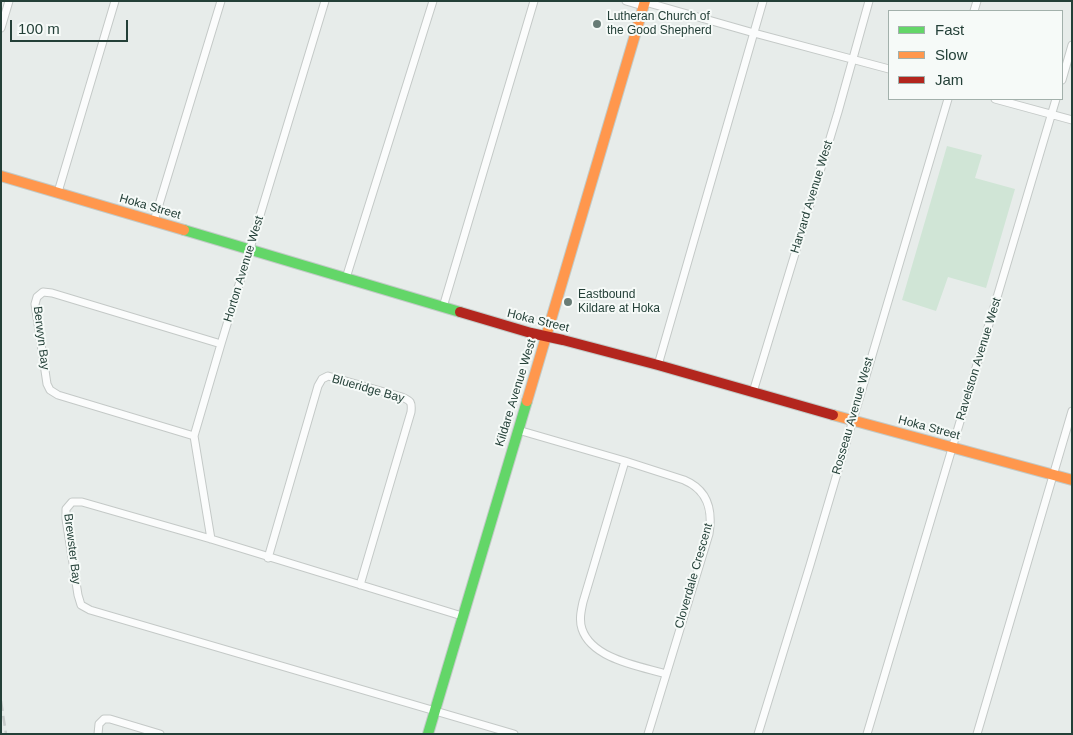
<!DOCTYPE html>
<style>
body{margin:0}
#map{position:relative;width:1073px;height:735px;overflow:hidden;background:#e7ecea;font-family:Helvetica,sans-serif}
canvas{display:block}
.frame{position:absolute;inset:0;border:2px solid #244038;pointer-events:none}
.legend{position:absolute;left:888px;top:10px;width:175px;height:90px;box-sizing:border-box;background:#f6faf8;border:1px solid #a2b0ab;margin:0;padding:6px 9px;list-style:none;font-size:15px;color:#244038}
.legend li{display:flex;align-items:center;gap:10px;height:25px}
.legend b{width:25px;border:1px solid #a2b0ab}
.scale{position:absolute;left:10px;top:20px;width:118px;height:22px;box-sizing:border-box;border:2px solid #244038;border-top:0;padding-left:6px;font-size:15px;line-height:18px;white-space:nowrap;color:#244038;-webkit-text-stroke:4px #f6faf8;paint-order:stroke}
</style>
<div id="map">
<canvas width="1073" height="735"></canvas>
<div class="frame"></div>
<ul class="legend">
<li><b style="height:6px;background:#63d668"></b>Fast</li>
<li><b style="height:6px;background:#ff974d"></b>Slow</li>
<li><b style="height:6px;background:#b3261e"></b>Jam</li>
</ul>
<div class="scale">100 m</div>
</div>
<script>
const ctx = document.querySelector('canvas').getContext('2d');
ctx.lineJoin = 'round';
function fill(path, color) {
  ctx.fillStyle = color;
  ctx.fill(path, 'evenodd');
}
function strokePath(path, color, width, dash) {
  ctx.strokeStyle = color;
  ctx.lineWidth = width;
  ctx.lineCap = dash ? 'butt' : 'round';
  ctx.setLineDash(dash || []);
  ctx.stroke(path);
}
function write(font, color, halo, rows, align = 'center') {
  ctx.font = font + ' Helvetica,sans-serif';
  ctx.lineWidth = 4;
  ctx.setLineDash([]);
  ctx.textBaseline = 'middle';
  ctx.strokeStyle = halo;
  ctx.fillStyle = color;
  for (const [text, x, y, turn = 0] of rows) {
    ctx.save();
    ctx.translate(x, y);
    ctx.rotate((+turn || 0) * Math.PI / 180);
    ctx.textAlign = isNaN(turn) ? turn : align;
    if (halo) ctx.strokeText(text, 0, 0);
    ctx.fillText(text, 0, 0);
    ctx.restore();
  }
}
const green = new Path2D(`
 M947 146 982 155 975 178 1015 189 986 288 948 277 936 311 902 300Z`);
const street = new Path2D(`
 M626 1 643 6
 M645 2 754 33 889 69
 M974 11 977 1
 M1 28 9 1
 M1062 80 1072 45
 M995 99 1072 120
 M58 192 115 1
 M154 221 221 1
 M346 278 433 1
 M443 307 534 1
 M658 365 763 1
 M753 392 838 112 869 1
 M518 430 625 461 684 480C708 490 713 510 709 534L648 734
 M194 436 58 395 50 390 47 384 35 304 37 297 43 292 52 293 221 344
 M625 461 583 602C581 611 579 620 582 629 592 659 639 666 666 674
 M211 539 194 436 221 344 325 1
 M268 558 318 386 322 379 328 376 402 397C411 401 412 402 411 412L360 585
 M462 616 211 539 82 502H72L66 509V519L78 595 81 605 90 610 514 734
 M98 734 99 724 104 719H110L160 734
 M758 734 810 565 948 99
 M867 734 1056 99
 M977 734 1072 411`);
const fast = new Path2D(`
 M184 230 460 312
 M428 734 527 401`);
const slow = new Path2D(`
 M1 176 184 230
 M527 401 645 1
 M833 415 1072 480`);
const jam = new Path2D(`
 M460 312 531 333 563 340 658 365 833 415`);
const rail = new Path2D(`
 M1 701 6 734`);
const markers = [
 [597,24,5,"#687c76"],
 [568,302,5,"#687c76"]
];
const poiNames = [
 ["Lutheran Church of",607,17],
 ["the Good Shepherd",607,31],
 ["Eastbound",578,295],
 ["Kildare at Hoka",578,309]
];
const streetNames = [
 ["Harvard Avenue West",812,197,-73],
 ["Hoka Street",150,207,16],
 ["Horton Avenue West",244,269,-73],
 ["Hoka Street",538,321,14],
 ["Berwyn Bay",41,338,83],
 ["Ravelston Avenue West",979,359,-73],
 ["Blueridge Bay",368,389,16],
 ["Kildare Avenue West",516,393,-73],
 ["Rosseau Avenue West",853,416,-74],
 ["Hoka Street",929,428,15],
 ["Brewster Bay",72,549,83],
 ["Cloverdale Crescent",694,576,-74]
];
fill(green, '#d0e5d6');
strokePath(street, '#c4c9c7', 9);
strokePath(fast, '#c2cac7', 12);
strokePath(slow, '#c2cac7', 12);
strokePath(jam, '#c2cac7', 12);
strokePath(street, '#fbfcfc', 7);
strokePath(fast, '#63d668', 10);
strokePath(slow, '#ff974d', 10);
strokePath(jam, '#b3261e', 10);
strokePath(rail, '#c8cccb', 2.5, [10, 5]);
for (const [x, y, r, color] of markers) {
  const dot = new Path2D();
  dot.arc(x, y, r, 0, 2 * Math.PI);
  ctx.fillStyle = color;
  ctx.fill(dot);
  strokePath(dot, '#f6faf8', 2);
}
write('12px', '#244038', '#f6faf8', poiNames, 'left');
write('12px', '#244038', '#f6faf8', streetNames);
</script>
